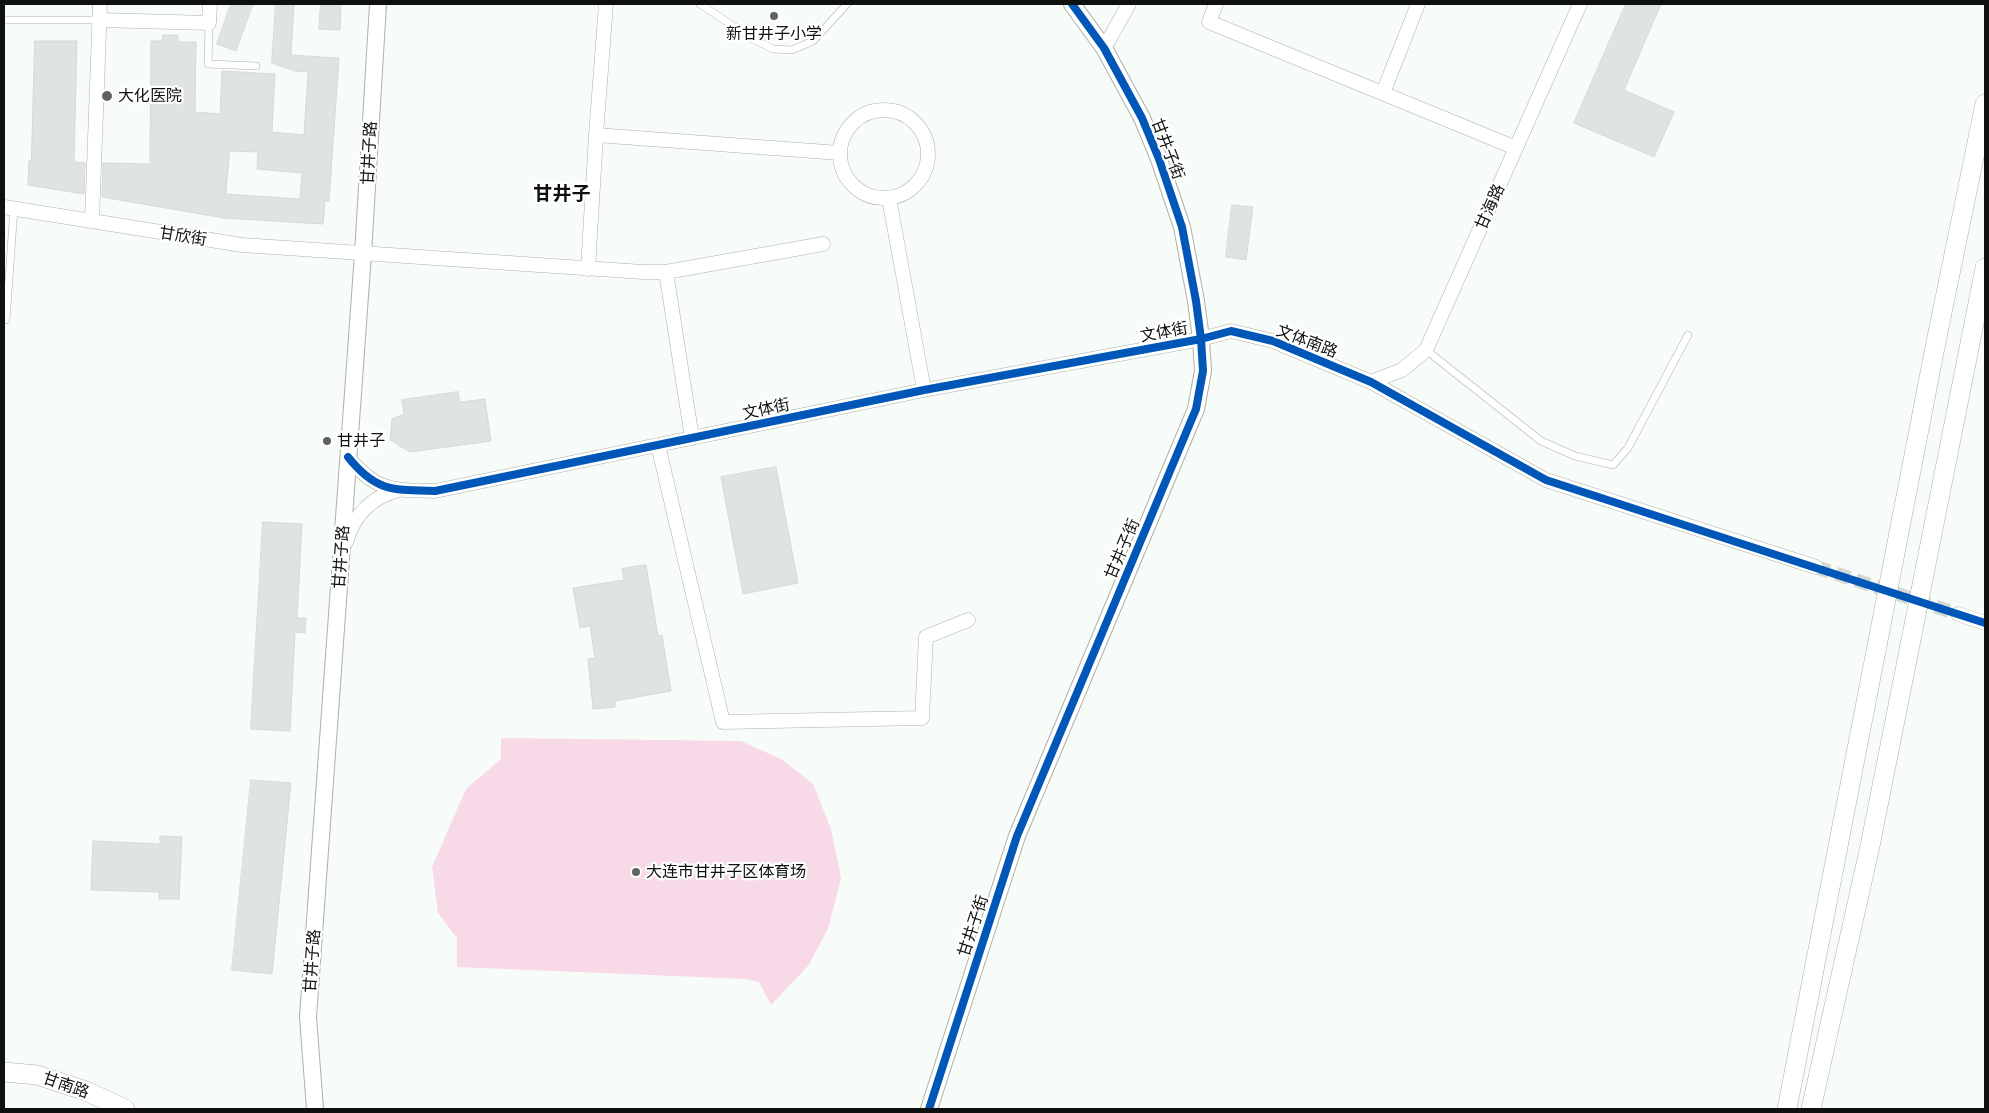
<!DOCTYPE html>
<meta charset="utf-8">
<style>
body{margin:0}
#map{position:relative;width:1989px;height:1113px;overflow:hidden;background:#f8fcf8;font-family:"Exo 2",sans-serif}
canvas{display:block}
.frame{position:absolute;inset:0;border:5px solid #0e110e;pointer-events:none}
</style>
<div id="map">
<canvas width="1989" height="1113"></canvas>
<div class="frame"></div>
</div>
<script>
const ctx = document.querySelector('canvas').getContext('2d');
ctx.lineJoin = 'round';
function fill(path, color) {
  ctx.fillStyle = color;
  ctx.fill(path, 'evenodd');
}
function strokePath(path, color, width, dash) {
  ctx.strokeStyle = color;
  ctx.lineWidth = width;
  ctx.lineCap = dash ? 'butt' : 'round';
  ctx.setLineDash(dash || []);
  ctx.stroke(path);
}
function write(font, color, halo, rows, align = 'center') {
  ctx.font = font + ' "Exo 2","Noto Sans SC",sans-serif';
  ctx.lineWidth = 4.5;
  ctx.setLineDash([]);
  ctx.textBaseline = 'middle';
  ctx.strokeStyle = halo;
  ctx.fillStyle = color;
  for (const [text, x, y, turn = 0] of rows) {
    ctx.save();
    ctx.translate(x, y);
    ctx.rotate((+turn || 0) * Math.PI / 180);
    ctx.textAlign = isNaN(turn) ? turn : align;
    if (halo) ctx.strokeText(text, 0, 0);
    ctx.fillText(text, 0, 0);
    ctx.restore();
  }
}
const green = new Path2D(`
 M501 738 741 741 781 759 813 784 831 829 841 878 828 929 808 966 771 1005 759 982 745 979 457 967V938L438 913 432 867 466 789 501 759Z`);
const building = new Path2D(`
 M231 4H253L236 51 217 44Z
 M276 4H294L291 55 339 58 329 201H325L323 224 224 218 102 197 103 163 150 164 151 41H162L163 35H178V42H196L195 112 220 114 222 71 275 74 272 132 304 135 308 72 295 71 272 63ZM230 151 258 152 257 169 302 173 300 199 226 194Z
 M321 4H341L340 30 319 29Z
 M1626 4H1661L1624 90 1674 112 1654 157 1574 123Z
 M35 41H77L74 162 85 163 84 194 28 185 29 161H31Z
 M1232 205 1253 207 1246 260 1226 257Z
 M458 392 460 402 485 399 491 441 410 452 390 440 392 419 404 414 402 400Z
 M776 467 798 583 743 594 721 477Z
 M263 522 302 524 297 618H306L305 633 295 632 290 731 251 729Z
 M646 565 658 636 662 635 671 691 615 701V707L593 709 588 659 595 658 590 626 580 628 573 588 624 580 622 569Z
 M251 780 291 783 272 974 232 970Z
 M160 836 182 837 179 899H159V892L91 890 93 841 160 844Z`);
const minorTunnel = new Path2D(`
 M1816 567 1958 614`);
const path = new Path2D(`
 M1236 259 1243 206`);
const service = new Path2D(`
 M700 4 753 39 773 49 792 50 813 41 847 4
 M4 20H99
 M209 23 208 64 256 66
 M6 320 14 208
 M1426 350 1541 441 1575 456 1613 465 1628 448 1688 335`);
const minor = new Path2D(`
 M1216 4 1209 22 1516 148
 M99 20 209 23 210 4
 M1104 48 1129 4
 M1383 93 1418 4
 M840 154a44 44 0 1 1 88 0a44 44 0 1 1-88 0Z
 M596 135 840 153
 M889 198 924 390
 M4 207 242 245 643 272H666L823 244
 M92 221 100 4
 M588 269 596 135 606 4
 M666 272 692 438
 M1371 382 1402 370 1426 350 1580 4
 M658 445 723 722 922 718 926 637 968 620
 M348 457C376 492 393 490 435 491L924 390 1201 339 1231 331 1273 341 1371 382 1546 480 1816 567
 M346 542C354 515 370 498 398 490
 M1958 614 1985 623`);
const tertiary = new Path2D(`
 M315 1109 308 1017 363 254 378 4
 M929 1109 1017 836 1196 409 1203 371 1201 339 1196 301 1182 227 1159 159 1142 118 1104 48 1072 4`);
const secondary = new Path2D(`
 M4 1072 37 1075 86 1091 125 1109
 M1787 1109 1936 342 1985 104
 M1811 1109 1870 846 1985 268`);
const cycleway = new Path2D(`
 M348 457C376 492 393 490 435 491L924 390 1201 339 1231 331 1273 341 1371 382 1546 480 1985 623
 M929 1109 1017 836 1196 409 1203 371 1201 339 1196 301 1182 227 1159 159 1142 118 1104 48 1072 4`);
const markers = [
 [774,16,5,"#606360"],
 [107,96,6,"#606360"],
 [327,441,5,"#606360"],
 [636,872,5,"#606360"]
];
const poiNames = [
 ["新甘井子小学",774,34,"center"],
 ["大化医院",118,96],
 ["甘井子",337,441],
 ["大连市甘井子区体育场",646,872]
];
const streetNames = [
 ["甘井子街",1168,149,69],
 ["甘井子路",369,153,-87],
 ["甘海路",1490,207,-66],
 ["甘欣街",183,236,9],
 ["文体街",1164,332,-10],
 ["文体南路",1307,341,21],
 ["文体街",766,409,-12],
 ["甘井子街",1122,549,-67],
 ["甘井子路",341,557,-86],
 ["甘井子街",973,926,-72],
 ["甘井子路",312,961,-86],
 ["甘南路",66,1085,19]
];
const quarterNames = [
 ["甘井子",562,194]
];
fill(green, '#f7d9e8');
fill(building, '#e0e4e1');
strokePath(building, '#d6dad7', 1);
strokePath(minorTunnel, '#d5d9d5', 14, [14, 7]);
strokePath(service, '#adb1ad', 8);
strokePath(minor, '#adb1ad', 15);
strokePath(tertiary, '#adb1ad', 18);
strokePath(secondary, '#adb1ad', 20);
strokePath(path, '#e0e1e0', 3, [5, 2.5]);
strokePath(service, '#fefffe', 7);
strokePath(minor, '#fefffe', 14);
strokePath(tertiary, '#fefffe', 16);
strokePath(secondary, '#fefffe', 19);
strokePath(cycleway, '#0057b8', 8);
for (const [x, y, r, color] of markers) {
  const dot = new Path2D();
  dot.arc(x, y, r, 0, 2 * Math.PI);
  ctx.fillStyle = color;
  ctx.fill(dot);
  strokePath(dot, '#fff', 2);
}
write('16px', '#0e110e', '#fff', poiNames, 'left');
write('16px', '#0e110e', '#fff', streetNames);
write('bold 19px', '#0e110e', '#fff', quarterNames);
</script>
